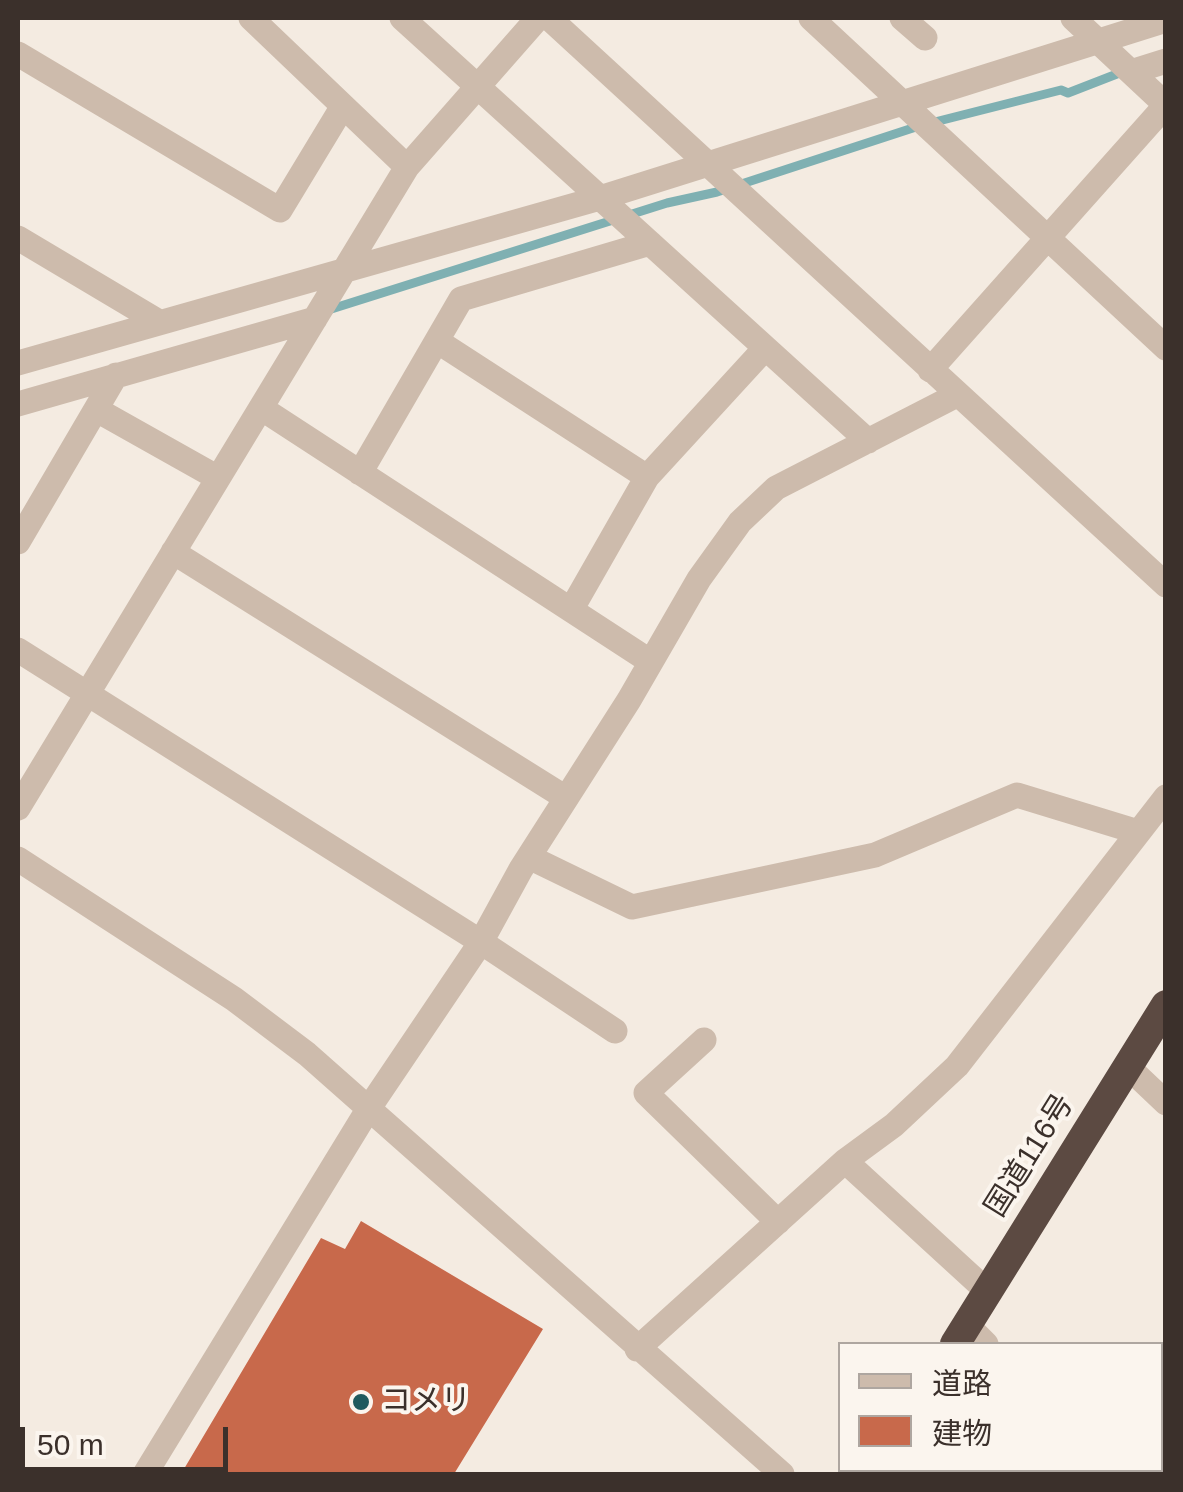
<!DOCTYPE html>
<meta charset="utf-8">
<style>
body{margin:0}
#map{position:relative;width:1183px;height:1492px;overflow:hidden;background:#f4ebe1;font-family:Helvetica,"Noto Sans JP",sans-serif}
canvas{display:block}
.frame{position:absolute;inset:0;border:20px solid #3b302b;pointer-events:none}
.legend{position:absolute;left:838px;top:1342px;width:325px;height:130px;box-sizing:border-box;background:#fbf5ee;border:2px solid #aea6a0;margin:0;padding:12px 18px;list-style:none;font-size:30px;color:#3b302b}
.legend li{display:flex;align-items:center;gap:20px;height:50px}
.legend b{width:50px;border:2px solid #aea6a0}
.scale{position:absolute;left:20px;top:1427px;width:208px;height:45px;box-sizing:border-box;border:5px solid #3b302b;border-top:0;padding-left:12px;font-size:30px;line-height:35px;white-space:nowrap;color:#3b302b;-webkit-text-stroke:8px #fbf5ee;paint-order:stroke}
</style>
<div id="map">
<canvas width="1183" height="1492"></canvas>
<div class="frame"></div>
<ul class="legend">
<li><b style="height:12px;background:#cdbbac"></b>道路</li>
<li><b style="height:28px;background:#c8694b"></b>建物</li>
</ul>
<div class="scale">50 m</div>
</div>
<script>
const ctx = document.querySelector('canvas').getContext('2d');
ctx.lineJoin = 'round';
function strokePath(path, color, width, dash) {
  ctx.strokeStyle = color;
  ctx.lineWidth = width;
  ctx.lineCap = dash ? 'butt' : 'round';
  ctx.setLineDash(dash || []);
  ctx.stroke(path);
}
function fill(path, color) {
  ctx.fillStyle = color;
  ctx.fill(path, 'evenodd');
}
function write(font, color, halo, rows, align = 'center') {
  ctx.font = font + ' Helvetica,"Noto Sans JP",sans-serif';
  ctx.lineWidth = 8;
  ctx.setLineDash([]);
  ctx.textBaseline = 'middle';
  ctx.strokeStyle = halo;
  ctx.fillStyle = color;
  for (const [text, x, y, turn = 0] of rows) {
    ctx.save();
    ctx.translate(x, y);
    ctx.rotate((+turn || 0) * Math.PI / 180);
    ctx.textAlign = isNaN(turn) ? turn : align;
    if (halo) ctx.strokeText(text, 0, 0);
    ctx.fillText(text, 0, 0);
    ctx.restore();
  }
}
const stream = new Path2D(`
 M325 311 667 203 717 192 919 126 1061 90 1068 93 1122 72`);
const building = new Path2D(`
 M361 1221 543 1329 454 1474H181L321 1238 345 1249Z`);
const minor = new Path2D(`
 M251 18 407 167
 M402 18 868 441
 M549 18 1166 585
 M811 18 1166 348
 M902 18 925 38
 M1073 18 1166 105
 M18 54 280 210 343 106
 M1131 72 1166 61
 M18 238 159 322
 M437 341 647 477
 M18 363 600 198 1166 20
 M930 370 1166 105
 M18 404 315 319
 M261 408 651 662
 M97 410 218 478
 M360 473 461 299 650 243
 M18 542 116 375
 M173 552 566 798
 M571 610 647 477 758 356
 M18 650 481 942 615 1031
 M18 808 407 167 538 18
 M529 857 632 907 875 855 1017 795 1138 832
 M18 859 234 999 307 1054 782 1474
 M704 1040 646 1093 778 1222
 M1127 1066 1166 1103
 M845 1161 894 1125 957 1066 1166 797
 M967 1325 986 1344
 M637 1349 845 1161 987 1291
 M1106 1470 1111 1474
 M145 1474 369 1108 481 942 521 869 629 700 699 579 740 522 776 488 957 395`);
const highway = new Path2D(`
 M955 1344 1166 1005
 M873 1474 876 1470`);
const markers = [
 [361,1402,10,"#1f5a5e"]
];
const streetNames = [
 ["国道116号",1030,1156,-58]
];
const poiNames = [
 ["コメリ",381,1402]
];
strokePath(stream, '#7fb0b2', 9);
fill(building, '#c8694b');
strokePath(minor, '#cdbbac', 25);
strokePath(highway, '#5c4a42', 30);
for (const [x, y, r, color] of markers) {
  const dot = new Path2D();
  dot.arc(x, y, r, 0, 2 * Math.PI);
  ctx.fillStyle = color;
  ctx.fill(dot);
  strokePath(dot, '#fbf5ee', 4);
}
write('30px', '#3b302b', '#fbf5ee', streetNames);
write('30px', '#3b302b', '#fbf5ee', poiNames, 'left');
</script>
